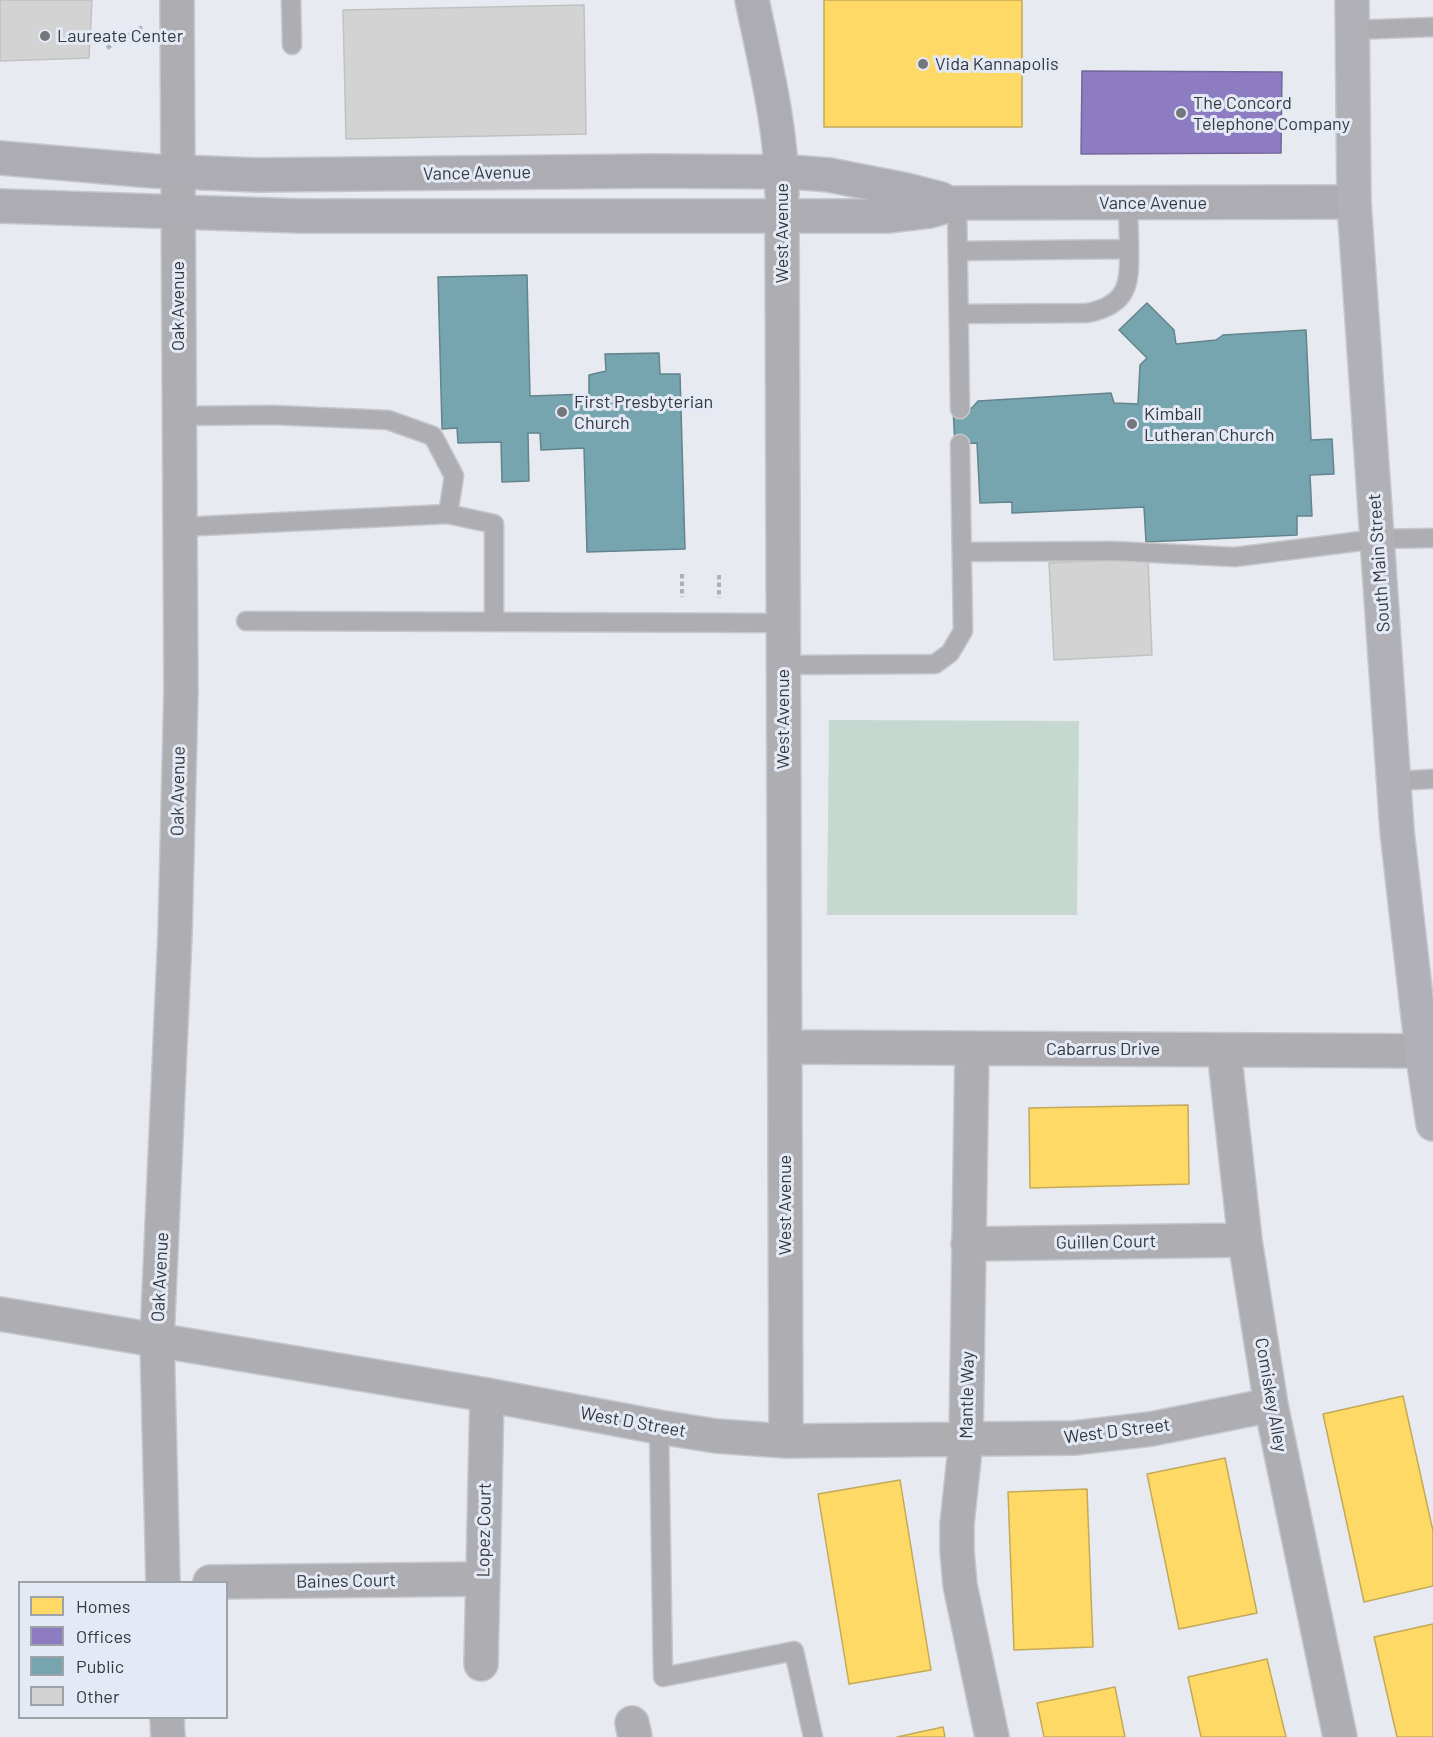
<!DOCTYPE html>
<style>
body{margin:0}
#map{position:relative;width:1433px;height:1737px;overflow:hidden;background:#e7ebf1;font-family:Barlow,sans-serif}
canvas{display:block}
.legend{position:absolute;left:18px;top:1581px;width:210px;height:138px;box-sizing:border-box;background:#e3eaf5;border:2px solid #9ea3ab;margin:0;padding:8px 10px;list-style:none;font-size:18px;color:#36383d}
.legend li{display:flex;align-items:center;gap:12px;height:30px}
.legend b{width:30px;border:2px solid #9ea3ab}
</style>
<div id="map">
<canvas width="1433" height="1737"></canvas>
<ul class="legend">
<li><b style="height:16px;background:#ffd966"></b>Homes</li>
<li><b style="height:16px;background:#8e7cc3"></b>Offices</li>
<li><b style="height:16px;background:#76a5af"></b>Public</li>
<li><b style="height:16px;background:#d3d3d4"></b>Other</li>
</ul>
</div>
<script>
const ctx = document.querySelector('canvas').getContext('2d');
ctx.lineJoin = 'round';
function fill(path, color) {
  ctx.fillStyle = color;
  ctx.fill(path, 'evenodd');
}
function strokePath(path, color, width, dash) {
  ctx.strokeStyle = color;
  ctx.lineWidth = width;
  ctx.lineCap = dash ? 'butt' : 'round';
  ctx.setLineDash(dash || []);
  ctx.stroke(path);
}
function write(font, color, halo, rows, align = 'center') {
  ctx.font = font + ' Barlow,sans-serif';
  ctx.lineWidth = 6;
  ctx.setLineDash([]);
  ctx.textBaseline = 'middle';
  ctx.strokeStyle = halo;
  ctx.fillStyle = color;
  for (const [text, x, y, turn = 0] of rows) {
    ctx.save();
    ctx.translate(x, y);
    ctx.rotate((+turn || 0) * Math.PI / 180);
    ctx.textAlign = isNaN(turn) ? turn : align;
    if (halo) ctx.strokeText(text, 0, 0);
    ctx.fillText(text, 0, 0);
    ctx.restore();
  }
}
const green = new Path2D(`
 M829 720 1079 721 1077 915H827Z`);
const homes = new Path2D(`
 M824 0H1022V127H824Z
 M1188 1105 1189 1184 1030 1188 1029 1108Z
 M1403 1396 1433 1531V1586L1364 1602 1323 1414Z
 M1225 1458 1257 1613 1179 1629 1147 1474Z
 M900 1480 931 1670 849 1684 818 1494Z
 M1087 1489 1093 1647 1014 1650 1008 1492Z
 M1433 1624V1737H1397L1374 1637Z
 M1267 1659 1286 1737H1201L1188 1677Z
 M1115 1687 1125 1737H1044L1037 1703Z
 M943 1727 945 1737H897Z`);
const offices = new Path2D(`
 M1082 71 1282 72 1281 153 1081 154Z`);
const public = new Path2D(`
 M527 275 530 396 589 394V375L606 371 605 354 659 353 660 374H680L685 549 587 552 584 448 541 450 540 433H528L529 481 502 482 501 442 458 443 457 428 442 429 438 277Z
 M1147 303 1174 330 1176 344 1216 340 1223 335 1306 330 1311 440 1332 439 1334 474 1310 475 1312 516H1297V535L1146 542 1144 507 1012 513V502L980 503 977 443 955 444 953 409 972 408 978 401 1111 393 1114 403 1138 404 1140 365 1147 358 1119 330Z`);
const building = new Path2D(`
 M0 0H92L89 58 0 61Z
 M584 5 586 134 346 139 343 10Z
 M1148 558 1152 655 1054 660 1049 563Z`);
const path = new Path2D(`
 M107 48 142 27
 M682 574V597
 M719 575V598`);
const lane = new Path2D(`
 M291 0 292 45
 M1353 30 1433 27
 M957 203 960 409
 M958 251 1129 249
 M959 314 1087 313C1129 305 1130 283 1129 246 1129 232 1128 217 1128 203
 M179 416 273 415 388 420 433 436 454 476 448 514 180 527
 M448 514 494 524V621
 M962 552 1113 551 1235 557 1377 539 1433 538
 M246 621 783 623
 M783 665 935 664 950 653 963 631 960 444
 M1394 781 1433 779
 M659 1427 663 1677 794 1651 813 1737`);
const street = new Path2D(`
 M782 215 786 1441
 M785 1047 1422 1051
 M972 1048 966 1440 957 1524V1551L960 1585 992 1737
 M1224 1050 1245 1240 1271 1405 1340 1737
 M968 1244 1245 1240
 M0 1314 487 1395 659 1427 716 1436 786 1441 1074 1438 1151 1429 1271 1405
 M163 1582 157 1339 175 934 181 691 177 0
 M210 1582 483 1579
 M481 1664 487 1395
 M167 1718 168 1737
 M632 1723 635 1737`);
const secondary = new Path2D(`
 M752 0C765 63 782 129 782 194
 M0 158 153 171 258 175 654 171 792 172 829 175 906 190 941 199 951 204
 M0 206 301 216H887L930 211 957 203 1354 202`);
const primary = new Path2D(`
 M1352 0 1354 202 1397 831 1422 1051 1433 1124`);
const markers = [
 [45,36,6,"#74777c"],
 [923,64,6,"#74777c"],
 [1181,113,6,"#74777c"],
 [562,412,6,"#74777c"],
 [1132,424,6,"#74777c"]
];
const poiNames = [
 ["Laureate Center",57,36],
 ["Vida Kannapolis",935,64],
 ["The Concord",1193,103],
 ["Telephone Company",1193,124],
 ["First Presbyterian",574,402],
 ["Church",574,423],
 ["Kimball",1144,414],
 ["Lutheran Church",1144,435]
];
const streetNames = [
 ["Vance Avenue",477,173,-1],
 ["Vance Avenue",1153,203],
 ["West Avenue",782,233,-90],
 ["Oak Avenue",178,306,-90],
 ["South Main Street",1379,563,-94],
 ["West Avenue",783,719,-90],
 ["Oak Avenue",178,791,-89],
 ["Cabarrus Drive",1103,1049],
 ["West Avenue",785,1205,-90],
 ["Guillen Court",1106,1242,-1],
 ["Oak Avenue",160,1277,-87],
 ["Mantle Way",967,1395,-89],
 ["Comiskey Alley",1271,1395,80],
 ["West D Street",633,1422,10],
 ["West D Street",1117,1431,-7],
 ["Lopez Court",484,1530,-89],
 ["Baines Court",346,1581,-1]
];
fill(green, '#c5d9d1');
fill(homes, '#ffd966');
strokePath(homes, '#c3a95a', 1.5);
fill(offices, '#8e7cc3');
strokePath(offices, '#74689b', 1.5);
fill(public, '#76a5af');
strokePath(public, '#63848d', 1.5);
fill(building, '#d3d3d4');
strokePath(building, '#c1c1c2', 1.5);
strokePath(lane, '#c4c7cc', 21);
strokePath(street, '#c4c7cc', 36);
strokePath(secondary, '#c4c7cc', 36);
strokePath(primary, '#c4c7cc', 36);
strokePath(path, '#aeafb3', 4, [4.5, 3]);
strokePath(lane, '#aeadb2', 18);
strokePath(street, '#aeadb2', 33);
strokePath(secondary, '#acacb2', 33);
strokePath(primary, '#b0b0b6', 33);
for (const [x, y, r, color] of markers) {
  const dot = new Path2D();
  dot.arc(x, y, r, 0, 2 * Math.PI);
  ctx.fillStyle = color;
  ctx.fill(dot);
  strokePath(dot, '#e3eaf5', 2);
}
write('18px', '#36383d', '#e3eaf5', poiNames, 'left');
write('18px', '#36383d', '#e3eaf5', streetNames);
</script>
